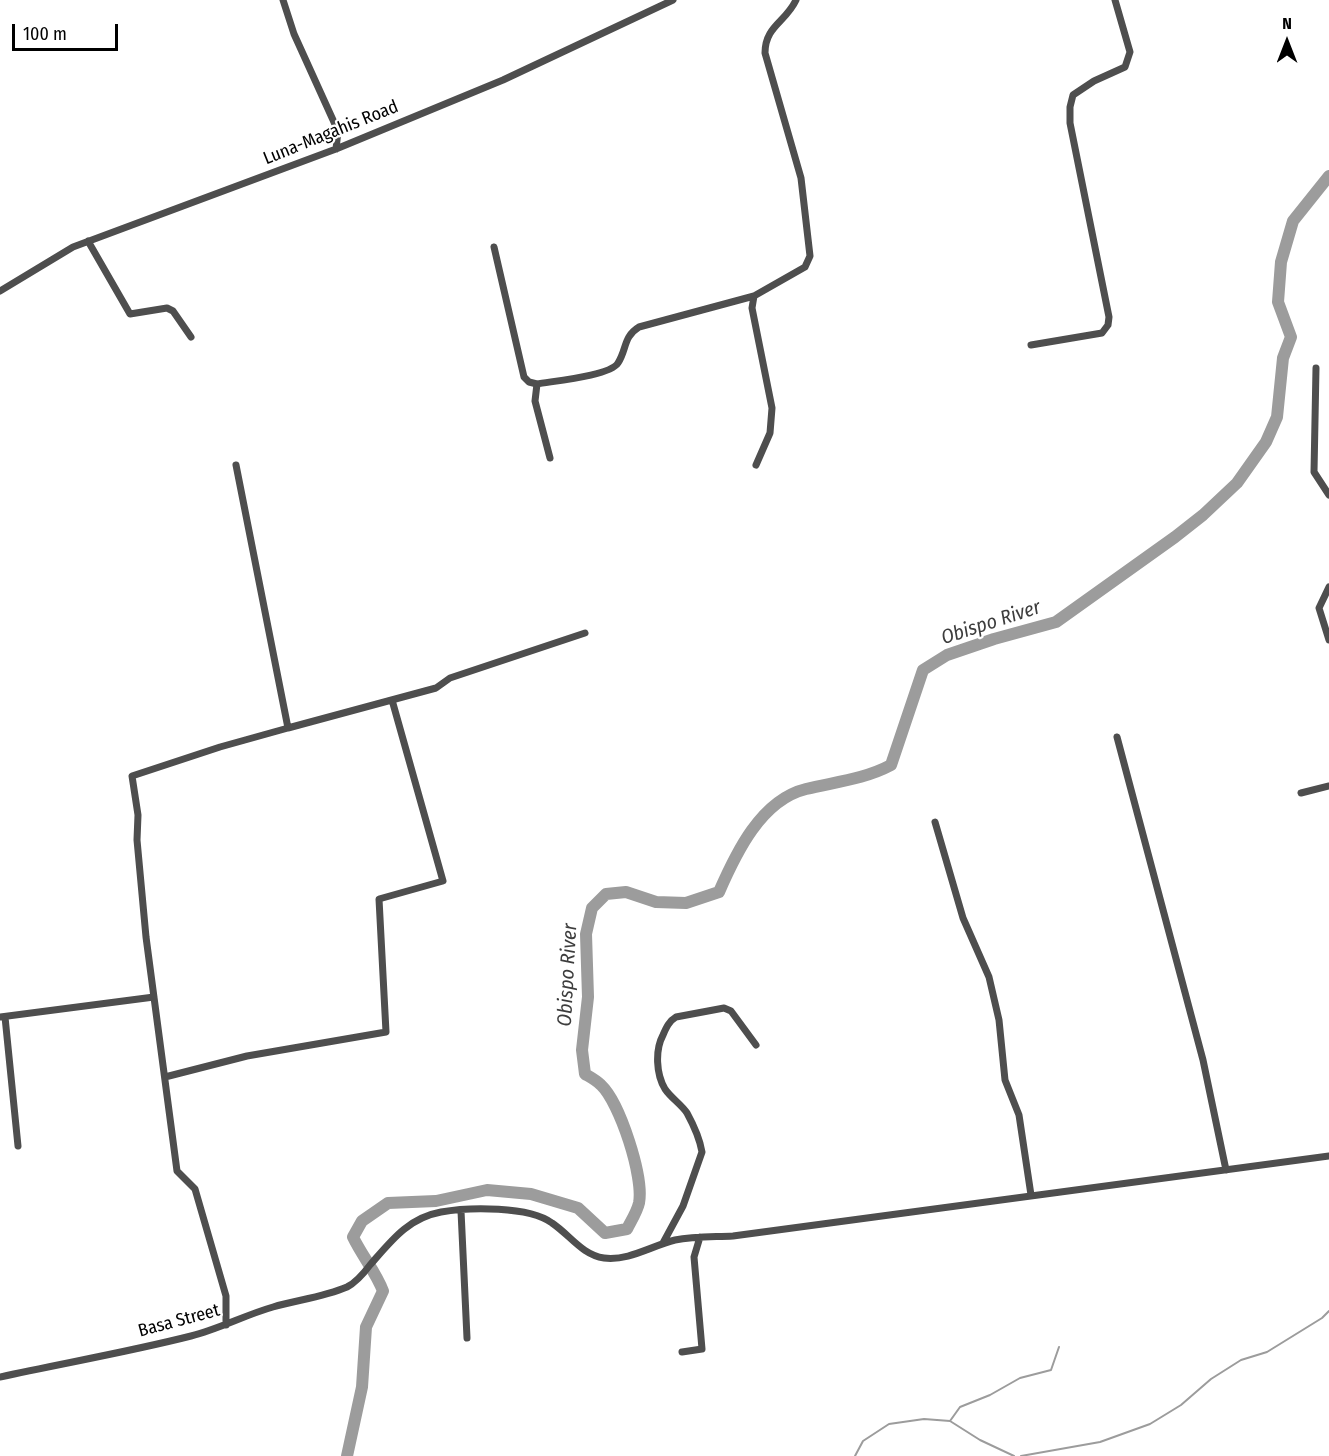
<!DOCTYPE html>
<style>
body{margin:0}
#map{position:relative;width:1329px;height:1456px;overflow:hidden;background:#fff;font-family:"Fira Sans Condensed",sans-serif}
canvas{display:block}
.north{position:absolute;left:1257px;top:12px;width:60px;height:60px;-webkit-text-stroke:4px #fff;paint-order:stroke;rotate:0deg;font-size:16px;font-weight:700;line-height:24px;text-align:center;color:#000}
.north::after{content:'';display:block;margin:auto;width:21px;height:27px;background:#000;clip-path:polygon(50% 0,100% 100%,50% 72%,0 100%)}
.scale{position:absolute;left:12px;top:24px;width:106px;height:27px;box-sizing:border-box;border:3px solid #000;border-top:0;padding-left:8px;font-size:18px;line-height:21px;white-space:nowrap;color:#000;-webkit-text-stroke:4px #fff;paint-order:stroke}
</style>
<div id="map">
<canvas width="1329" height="1456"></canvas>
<div class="north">N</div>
<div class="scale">100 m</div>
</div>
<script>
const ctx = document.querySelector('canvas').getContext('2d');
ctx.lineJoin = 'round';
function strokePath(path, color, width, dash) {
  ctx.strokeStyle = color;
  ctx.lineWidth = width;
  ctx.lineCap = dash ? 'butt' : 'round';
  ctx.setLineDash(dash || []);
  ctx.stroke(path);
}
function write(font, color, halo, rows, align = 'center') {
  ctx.font = font + ' "Fira Sans Condensed",sans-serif';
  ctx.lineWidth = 4.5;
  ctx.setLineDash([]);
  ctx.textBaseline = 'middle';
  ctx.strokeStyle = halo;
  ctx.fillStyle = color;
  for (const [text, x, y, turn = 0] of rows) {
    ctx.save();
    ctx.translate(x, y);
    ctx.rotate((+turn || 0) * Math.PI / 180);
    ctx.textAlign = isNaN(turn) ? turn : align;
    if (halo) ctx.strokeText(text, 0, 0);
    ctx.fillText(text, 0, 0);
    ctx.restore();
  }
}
const stream = new Path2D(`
 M950 1421 960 1407 990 1395 1020 1378 1051 1370 1059 1347
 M855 1456 863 1441 889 1424 924 1419 950 1421 980 1440 1014 1456
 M1021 1456 1100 1442 1150 1424 1181 1405 1211 1379 1241 1360 1267 1352 1322 1318 1329 1311`);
const river = new Path2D(`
 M347 1456 362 1387 366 1327 383 1291C376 1272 362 1256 353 1237L362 1221 388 1203 436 1201 487 1190 531 1194 578 1208 605 1233 627 1229C631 1221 637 1212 639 1203 644 1177 620 1103 601 1085 596 1080 590 1077 585 1074L582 1050 588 997 586 934 592 908 606 894 626 892 656 902 686 903 719 892C736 853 761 800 806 789 835 782 865 779 891 765L923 670 947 655 994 639 1056 622 1175 537 1203 515 1237 483 1266 442 1277 417 1283 358 1291 337 1278 302 1281 262 1293 221 1329 176`);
const street = new Path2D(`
 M283 0 294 34 338 131 336 149
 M88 241 130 314 167 308 173 311 191 337
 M494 247 524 377 529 382 537 384
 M0 291 73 247 336 149 503 80 673 0
 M1031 345 1102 333 1108 325 1109 317 1070 123V107L1073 95 1094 81 1125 67 1130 52 1115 0
 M1316 368 1314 472 1329 495
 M550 458 535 401 537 384C553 381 610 376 618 363 627 349 623 337 639 327L754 296
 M756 465 770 433 772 408 752 308 754 296 805 267 810 256 801 178 765 53C765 26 786 22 796 0
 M1329 587 1319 608 1329 640
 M288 728 436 688 450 678 585 633
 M1117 737 1203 1060 1226 1170
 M1301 793 1329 786
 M935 822 963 918 989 977 999 1020 1005 1080 1019 1115 1031 1195
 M0 1017 154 997
 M5 1017 18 1146
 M165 1077 247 1056 386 1032 379 899 443 881 392 700
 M461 1211 467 1338
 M663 1243 683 1206 702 1152C700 1140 693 1124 687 1113 681 1104 671 1098 665 1089 656 1074 655 1050 663 1035 666 1028 669 1021 676 1017L724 1008 731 1011 756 1045
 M226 1325V1296L195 1189 177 1171 146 937 137 840 138 815 132 776 220 747 288 728 236 465
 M682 1352 702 1349 694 1257 700 1237
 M0 1377C64 1363 128 1352 191 1336 219 1329 245 1315 273 1307 297 1300 324 1297 347 1287 357 1282 364 1273 370 1265 391 1241 408 1218 441 1212 469 1207 529 1206 552 1223 570 1235 582 1255 604 1258 629 1261 651 1246 675 1240 694 1236 714 1237 733 1236L1329 1156`);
const streetNames = [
 ["Luna-Magahis Road",331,133,-22],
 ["Basa Street",179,1321,-15]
];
const waterNames = [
 ["Obispo River",991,623,-18],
 ["Obispo River",568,975,-87]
];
strokePath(stream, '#9c9c9c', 2);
strokePath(river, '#9c9c9c', 12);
strokePath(street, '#4e4e4e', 7);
write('18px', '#000', '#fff', streetNames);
write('italic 20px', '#3d3d3d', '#fff', waterNames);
</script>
